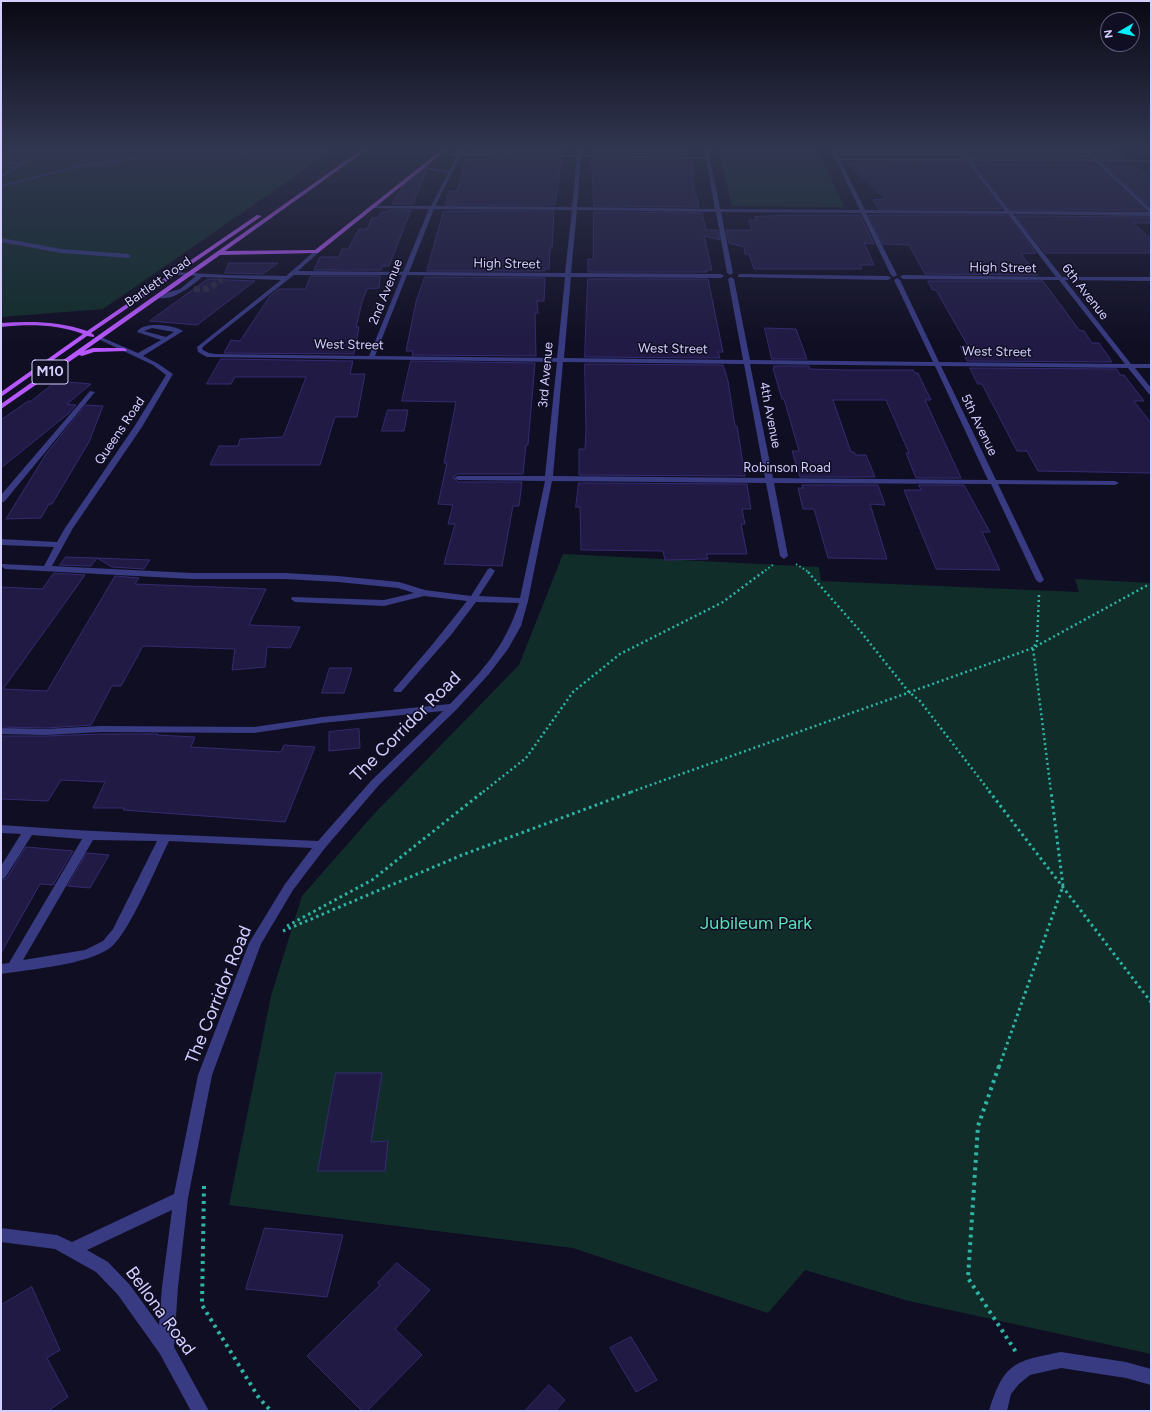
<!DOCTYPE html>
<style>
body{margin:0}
#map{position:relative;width:1152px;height:1412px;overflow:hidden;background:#100e23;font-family:Figtree,sans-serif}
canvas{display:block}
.frame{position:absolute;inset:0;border:2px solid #d3d0ff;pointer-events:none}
.north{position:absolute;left:1100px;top:12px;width:40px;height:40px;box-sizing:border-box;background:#100e23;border:1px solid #5e5c7b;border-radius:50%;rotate:261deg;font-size:11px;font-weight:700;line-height:16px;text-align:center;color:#d3d0ff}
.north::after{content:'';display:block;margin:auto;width:14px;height:18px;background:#00f0fb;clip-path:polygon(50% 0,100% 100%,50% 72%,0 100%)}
</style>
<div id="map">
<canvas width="1152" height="1412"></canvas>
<div class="frame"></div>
<div class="north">N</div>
</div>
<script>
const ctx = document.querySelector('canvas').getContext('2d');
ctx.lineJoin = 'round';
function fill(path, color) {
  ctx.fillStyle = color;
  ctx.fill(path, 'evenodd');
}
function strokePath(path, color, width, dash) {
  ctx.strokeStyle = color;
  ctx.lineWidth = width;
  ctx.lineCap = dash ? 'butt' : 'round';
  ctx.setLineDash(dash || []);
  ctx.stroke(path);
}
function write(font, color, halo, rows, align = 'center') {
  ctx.font = font + ' Figtree,sans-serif';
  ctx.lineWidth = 3;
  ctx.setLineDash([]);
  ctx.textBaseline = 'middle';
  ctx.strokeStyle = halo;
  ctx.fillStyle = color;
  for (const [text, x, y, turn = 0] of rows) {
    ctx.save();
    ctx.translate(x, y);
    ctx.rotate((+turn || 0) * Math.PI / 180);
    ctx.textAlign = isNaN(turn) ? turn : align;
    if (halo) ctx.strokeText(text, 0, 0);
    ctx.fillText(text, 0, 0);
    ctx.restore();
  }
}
const green = new Path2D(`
 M1 148H336L103 309 1 317Z
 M718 148H817L844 207 732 206Z
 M563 554 819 567 821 581 1079 592 1075 579 1151 583V1354L909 1301 805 1270 768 1313 573 1248 229 1205 271 996 302 896 374 814 519 665Z`);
const building = new Path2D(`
 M468 148 482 149 564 148 563 153 467 152Z
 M598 148H689L691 155 591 154V149Z
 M836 148H955L961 156H842Z
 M962 148H1080L1088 157H970Z
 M1088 148H1110L1124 158H1099Z
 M466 158H562L555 205H445L449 191H457Z
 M592 159 692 160 694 175H691L699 207 594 206Z
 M847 162H965L1002 209H879L872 200 885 199Z
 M974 163 1094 164 1145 210H1011Z
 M1105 164H1132L1151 178V207Z
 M424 170 426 171 413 204H392L403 186Z
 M389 210H411L389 266H382L381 270H314L320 257H339L342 249H348L359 229H367L372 218H378L381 212H388Z
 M444 211H554L552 248H550L549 269H545V271H427Z
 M594 212 702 213 706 230H718L720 240 704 236 712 270H706L707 272H588V259H593Z
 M791 215H860L874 244 864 243 874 265H860L862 269H754L749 254H745L744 247 729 243 726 230H752L749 220H757L755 217Z
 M869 215H1007L1036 253 1021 254 1038 275 925 274 909 245 883 244Z
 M1016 216 1151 217V223H1133L1151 239V253H1046Z
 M229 263H278L263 274 225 273Z
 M311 276H380L379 288 367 289 362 302 356 327H359L354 354 224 353 231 340 240 341 270 296 279 289H305Z
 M425 277 545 278 544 301H537L538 313H535L536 356 412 355 413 351H406L416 302Z
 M208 279 255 281 197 325 150 321Z
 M588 279H708L723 352H718L720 358 585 357Z
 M928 281H1043L1079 330 1084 331 1092 343H1099L1112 362 967 361 960 346H968L936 290H933Z
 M765 328 796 329 807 359H772Z
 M221 359 353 361 350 374H365L357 417H335L320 465H210L219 446H238L240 439 283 437 306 377H235L231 384H207Z
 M411 361 535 363 528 445H526L523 474H458L453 477 458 482H522L519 506H513L502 566 444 564 455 524H448L453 505 438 504 447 463H444L456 402 402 401Z
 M585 364 723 365 728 381 735 426H737L745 476 579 475V449H585L586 431Z
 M774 366H809V369L844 370H913L915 373H918L931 400H925L961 478H916L906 453H909L886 400H833L851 452H854L856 455H866L875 477H800L792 451H799L784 399H782L773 368H774Z
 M970 368 1117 369 1120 375H1124L1144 401H1134L1151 423V473L1038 471 1027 451H1017L982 384H978Z
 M57 381 91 384 67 404 76 405 69 413 1 468V420L28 401H31Z
 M86 405 103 406 89 442 52 504H49L41 518 6 519 46 454Z
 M388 410H408L404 431H382Z
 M579 483 747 484 751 509H742L745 524H741L747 554H706L708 559 665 560 663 551 581 550 580 507H576Z
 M802 485H878L885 505 870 504 887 559 828 558 814 509H803L798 488H803Z
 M919 485H964L990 532H982L1000 570 936 569 904 490H921Z
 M66 557 97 558 150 560 144 569 112 567 97 558 91 566 60 565Z
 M54 573 85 575 3 689 47 691 115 576 139 578 135 584 266 589 249 625 300 627 290 648 267 647 265 667 232 670 235 649 143 646 121 686H112L91 725 46 728 1 727V587L42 589Z
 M330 668H352L344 693H322Z
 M359 729 360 748 329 751V732Z
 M101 734H158L157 735 195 737 191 747 281 752 284 745 315 747 285 822 123 810 124 808H93L105 782 61 780 48 801 1 799V736H46Z
 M26 847 73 851 53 885 40 884 1 953V880L6 879Z
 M87 853 109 855 90 888 68 886Z
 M336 1073H382L371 1142 388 1141 385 1171H318Z
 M265 1228 343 1235 327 1297 246 1289Z
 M397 1263 430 1290 395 1329 422 1355 367 1411H362L307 1356 380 1285 378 1283Z
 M32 1287 60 1350 47 1358 68 1397 48 1411H1V1305Z
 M631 1337 657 1380 636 1392 610 1348Z
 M549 1385 565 1400 555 1411H525Z`);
const minorTunnel = new Path2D(`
 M194 289H207L222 280`);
const pathFar3 = new Path2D(`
 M796 564 810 573
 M762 573 774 564`);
const pathFar2 = new Path2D(`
 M808 572 861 632 908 691 920 701 990 792
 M1039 595 1037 642 1033 648 1051 792
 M483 792 526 758 573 692 620 654 723 602 763 572
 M631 792 1033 648 1146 586H1151`);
const pathFar1 = new Path2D(`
 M989 791 1151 1002
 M287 926 372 880 484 791
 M283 931 462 855 634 791
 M999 1067 1063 886 1051 791`);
const path = new Path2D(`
 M999 1066 978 1126 968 1278 1016 1352
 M204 1186 202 1305 259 1398 271 1411`);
const minor = new Path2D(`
 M44 148H49L1 178V175L19 164 1 165V163L23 161Z
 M273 148H286L220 158H145L81 167 1 187V185L81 165 145 156H220Z
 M455 148H459L460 153 577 155 578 148H582V155L705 157 704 148H708L720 209 860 210 830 148H834L839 158H964L956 148H960L969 158 1092 159 1081 148H1086L1098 159 1151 160V162H1101L1151 209V216L1013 214 1062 277H1151V281L1065 280 1131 364H1151V368H1135L1151 388V395L1149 394 1128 368 941 366 996 480 1115 481 1119 483 1115 485 998 484 1044 580 1040 583 1036 580 991 484 774 483 788 556 784 559 780 556 766 483 552 481 528 601 521 626 508 649 489 674 457 709 379 785 325 848 293 890 261 944 212 1075 188 1198 178 1287 174 1347 209 1411H191L160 1354 118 1295 96 1272 55 1249 1 1242V1228L57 1235 72 1242 174 1194 198 1075 249 943 285 884 312 848 169 841C158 863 128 936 110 948 86 965 32 969 1 974V964L9 963 82 839 32 835 5 878 1 879V866L21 834 1 833V825C106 833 212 836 318 841L371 781 443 711 322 723 254 733 101 732 46 735 1 734V728L46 729 101 726 254 727 322 717 450 704C482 671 504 649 519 603L476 602 451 635 401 692H395L393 690 395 688 432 645 467 601 424 596 384 606 295 602 291 599 292 597 384 600 414 593 398 588 338 582 285 579H192L5 569 1 566 2 564 44 566 54 547 1 545V539L57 542 65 528 134 427 166 375 153 365 96 338 101 337 138 353 161 340 137 332C143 321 174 325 183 331L143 356 157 363 173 374 142 427 73 528 52 566 192 573H285L338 576 399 582 425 590 471 596 488 569 491 568 495 571 479 596 520 598 545 481 458 480 454 478 458 476H545L557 362 207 357 198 352 197 347 281 280 202 277C193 285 169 305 155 296L180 289 196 276 178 275 176 274V272L226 275 286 276 316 250 318 251V253L298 271 403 272 429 209 373 208 371 207 373 206H431L448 173 420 168 422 167 449 171 457 156 438 154 456 153ZM461 156 577 157 572 207 435 206ZM581 157 706 159 715 209 577 207ZM840 160 966 161 1005 211 865 210ZM971 161 1095 162 1149 212 1010 211ZM434 209 572 210 565 273 409 272ZM577 210 716 212 727 273 730 275 733 273 721 212 861 213 891 275 894 277 897 275 866 213 1008 214 1056 277 903 275 900 277 903 279 1059 280 1125 364 939 362 900 280 897 278 894 280 933 362 750 360 734 279 731 277 728 279 743 360 564 358 571 277 721 278 724 276 721 274 571 273ZM294 275H402L369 356 215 354 209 353 203 350 202 348 205 345ZM407 275 565 277 557 358 375 356ZM152 328 174 332 166 337 144 331ZM563 362 744 364 765 478 553 476ZM750 364 935 366 988 480 773 478ZM93 840 157 841 113 929 103 941 85 950 23 960ZM172 1210 162 1287 159 1325 130 1285 108 1262 87 1250Z
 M1 238 61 249 128 254 131 256 128 258 61 253 1 242Z
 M740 274 888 276 891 278 888 280 738 277V275Z
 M90 391 95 392 4 502H1V495Z
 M1061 1352 1126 1362 1151 1369V1385L1126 1378 1061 1368 1030 1375 1019 1384 1011 1394 1007 1411H989C1004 1363 1014 1361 1061 1352Z`);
const major = new Path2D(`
 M364 148H369L225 251 315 250 444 148H449L318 253 220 255 84 351 93 348H124L127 350 126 351 94 352 82 356 79 355 1 409V404Z
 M257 215 262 216 91 333 94 335V337L87 336 1 397V392L83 334C58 324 27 324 1 327V323C29 321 60 321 87 331Z`);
const farStreetnames = [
 ["High Street",507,264,1],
 ["High Street",1003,268,1],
 ["Bartlett Road",158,282,-35],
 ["2nd Avenue",386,292,-68],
 ["6th Avenue",1085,292,52],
 ["West Street",349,345,1],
 ["West Street",673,349,1],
 ["West Street",997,352,1],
 ["3rd Avenue",546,375,-85],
 ["4th Avenue",770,415,79],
 ["5th Avenue",979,425,64],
 ["Queens Road",120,431,-56],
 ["Robinson Road",787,468]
];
const shields = [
 [50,372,36]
];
const shieldNames = [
 ["M10",50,372]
];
const nearStreetnames = [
 ["The Corridor Road",406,727,-45],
 ["The Corridor Road",219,995,-68],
 ["Bellona Road",160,1311,54]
];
const nearParknames = [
 ["Jubileum Park",756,924]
];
fill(green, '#112d2a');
fill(building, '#201a44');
strokePath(building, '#352b70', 1);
strokePath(minorTunnel, '#2d2b44', 6, [6, 3]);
strokePath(pathFar3, '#2db5a5', 2, [1.5, 2.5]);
strokePath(pathFar2, '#2db5a5', 2.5, [2, 3]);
strokePath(pathFar1, '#2db5a5', 3, [2.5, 3.5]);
strokePath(path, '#2db5a5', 4, [3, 4.5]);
fill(minor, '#383a82');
fill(major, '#b757ff');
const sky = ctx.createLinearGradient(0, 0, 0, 346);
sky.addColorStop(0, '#090813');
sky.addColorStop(0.43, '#313650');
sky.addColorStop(1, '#31365000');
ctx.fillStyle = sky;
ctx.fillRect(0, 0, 1152, 346);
write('13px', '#d3d0ff', '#100e23', farStreetnames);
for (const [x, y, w] of shields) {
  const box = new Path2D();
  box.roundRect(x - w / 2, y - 12, w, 24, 3);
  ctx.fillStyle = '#100e23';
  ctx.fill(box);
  strokePath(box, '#d3d0ff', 1);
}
write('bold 14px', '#d3d0ff', null, shieldNames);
write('18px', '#d3d0ff', '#100e23', nearStreetnames);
write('18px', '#5be0b7', '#100e23', nearParknames);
</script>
